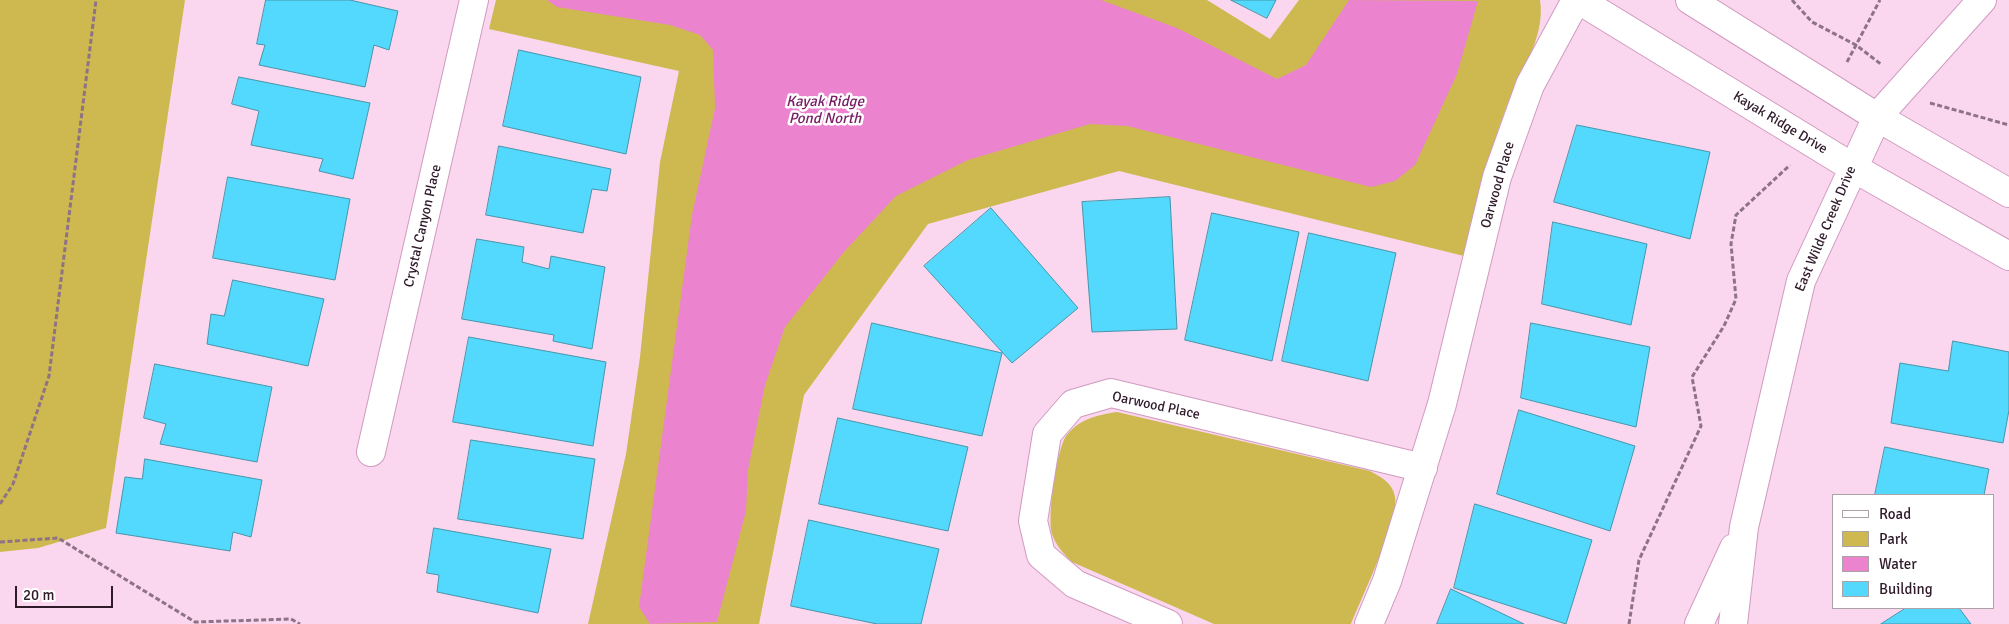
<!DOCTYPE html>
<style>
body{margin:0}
#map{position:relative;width:2009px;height:624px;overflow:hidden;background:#fad7ee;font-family:Signika,sans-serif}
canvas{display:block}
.legend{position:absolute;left:1832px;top:494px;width:162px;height:115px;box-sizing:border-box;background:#fff;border:1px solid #aca3a9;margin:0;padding:6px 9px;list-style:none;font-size:15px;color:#2f1a29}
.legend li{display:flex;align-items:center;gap:10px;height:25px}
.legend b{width:25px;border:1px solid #aca3a9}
.scale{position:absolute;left:15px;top:586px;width:98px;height:22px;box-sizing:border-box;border:2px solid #2f1a29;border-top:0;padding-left:6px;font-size:15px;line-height:18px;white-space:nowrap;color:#2f1a29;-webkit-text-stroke:4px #fff;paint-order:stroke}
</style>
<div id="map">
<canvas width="2009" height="624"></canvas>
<ul class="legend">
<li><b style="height:6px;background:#fff"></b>Road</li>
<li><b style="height:14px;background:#cdb950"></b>Park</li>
<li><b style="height:14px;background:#ec83ce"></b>Water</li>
<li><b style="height:14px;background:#52d9fd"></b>Building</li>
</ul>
<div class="scale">20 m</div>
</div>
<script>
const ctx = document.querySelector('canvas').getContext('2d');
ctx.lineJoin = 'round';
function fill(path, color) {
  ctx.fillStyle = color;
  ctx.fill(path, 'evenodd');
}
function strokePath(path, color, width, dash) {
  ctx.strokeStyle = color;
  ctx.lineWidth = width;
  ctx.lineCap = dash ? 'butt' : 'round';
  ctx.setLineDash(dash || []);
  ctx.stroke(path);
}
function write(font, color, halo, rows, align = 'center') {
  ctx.font = font + ' Signika,sans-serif';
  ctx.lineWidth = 5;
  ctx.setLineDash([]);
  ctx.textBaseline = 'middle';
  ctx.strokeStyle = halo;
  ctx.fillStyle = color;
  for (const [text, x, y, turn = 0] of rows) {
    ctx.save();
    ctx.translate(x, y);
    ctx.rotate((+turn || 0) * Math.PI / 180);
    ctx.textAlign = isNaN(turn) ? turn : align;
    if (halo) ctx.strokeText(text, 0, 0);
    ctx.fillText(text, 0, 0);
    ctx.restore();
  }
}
const green = new Path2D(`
 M0 0H185L106 528 38 548 0 552Z
 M496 0H1207L1270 39 1299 0H1540C1546 38 1519 73 1506 108 1488 156 1476 206 1464 256L1119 171 928 224 804 395 759 624H588L626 454 640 357 660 162 679 71 489 29Z
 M1117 412 1370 471C1381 477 1393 483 1395 497 1399 520 1361 599 1351 624H1214L1072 562C1064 554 1056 546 1052 534 1047 517 1056 452 1066 436 1079 419 1097 415 1117 412Z`);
const water = new Path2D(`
 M547 0H1101L1177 28 1277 79 1306 65 1349 0 1478 1 1457 74 1415 165 1395 181 1371 187 1127 126 1090 124 968 160 896 196 843 253 785 327 765 385 748 470 746 511 717 622 650 624 639 607 692 215 715 108 713 50 700 35 670 25 557 7Z`);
const building = new Path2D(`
 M266 0H350L398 11 389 50 374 45 365 87 259 65 265 45 257 44Z
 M1231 0H1276L1267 18Z
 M519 50 641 77 626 154 503 126Z
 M239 77 370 103 353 179 319 171 323 159 251 145 259 111 232 104Z
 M1577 125 1710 152 1690 239 1554 202Z
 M499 146 611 169 607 191 592 189 583 233 486 215Z
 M228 177 350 199 335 280 213 258Z
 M1170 197 1177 329 1092 332 1082 202Z
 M991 208 1078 308 1012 363 924 266Z
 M1212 213 1299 232 1272 361 1185 340Z
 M1553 222 1647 244 1631 325 1542 304Z
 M1309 233 1396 253 1368 381 1282 361Z
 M477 239 524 247 522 262 549 269 551 256 605 267 592 349 553 341 554 335 462 319Z
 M233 280 324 299 308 366 207 344 211 314 224 316Z
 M872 323 1002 353 982 436 853 409Z
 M1531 323 1650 347 1636 427 1521 398Z
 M469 337 606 362 593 446 453 422Z
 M1953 341 2009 352V410L2003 443 1891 423 1900 363 1948 371Z
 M155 364 272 387 257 462 160 444 166 424 144 418Z
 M1519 410 1635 446 1610 531 1497 494Z
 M838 418 968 447 948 531 819 504Z
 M471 440 595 459 583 539 458 519Z
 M1885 447 1989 469 1984 495H1875Z
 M145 459 262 480 251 537 233 532 230 551 116 533 125 477 142 479Z
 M1475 504 1592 540 1566 624 1454 588Z
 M809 520 939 549 921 624H877L791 606Z
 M434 528 551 549 538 613 437 592 439 575 427 573Z
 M1451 589 1524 624H1437Z
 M1906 608H1959L1971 624H1881Z`);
const path = new Path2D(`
 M1792 0 1812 22 1856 45 1882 65
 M1847 62 1880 0
 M1930 103 2009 125
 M0 504 13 484 49 376 96 0
 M0 542 58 538 195 622 291 619 300 624
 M1629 624 1639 560 1701 426 1692 377 1724 326 1736 299 1731 244 1736 215 1790 165`);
const minor = new Path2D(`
 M1579 0 1852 167 2009 256
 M1690 0 1877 117 2009 193
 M371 452 474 0
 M1168 624 1075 584 1041 555 1033 521 1047 434 1073 404 1111 393 1423 468
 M1369 624 1387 581 1442 404 1497 177 1530 85 1576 0
 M1699 624 1734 548
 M1733 624 1744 527 1801 281 1877 117 1982 0`);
const streetNames = [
 ["Kayak Ridge Drive",1780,123,31],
 ["Oarwood Place",1498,185,-74],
 ["Crystal Canyon Place",423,226,-77],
 ["East Wilde Creek Drive",1826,229,-67],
 ["Oarwood Place",1156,406,12]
];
const waterNames = [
 ["Kayak Ridge",825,102],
 ["Pond North",825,119]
];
fill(green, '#cdb950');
fill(water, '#ec83ce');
fill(building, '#52d9fd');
strokePath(building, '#4795aa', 1);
strokePath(minor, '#d19ac0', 30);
strokePath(path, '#8e7285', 3, [5, 2.5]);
strokePath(minor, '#fff', 28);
write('14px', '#2f1a29', '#fff', streetNames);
write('italic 15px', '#791c64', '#fff', waterNames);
</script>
